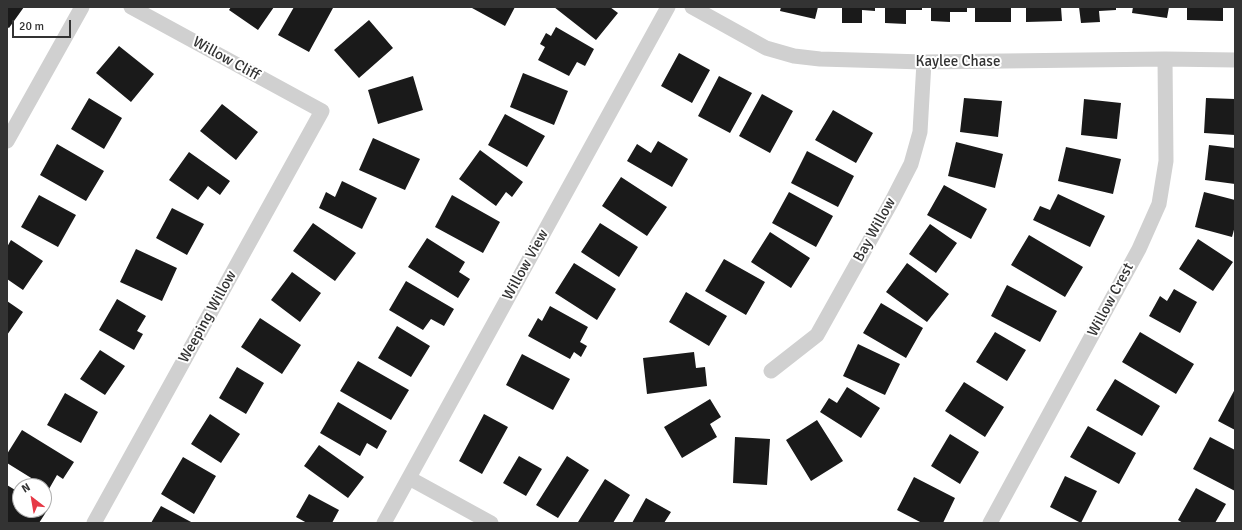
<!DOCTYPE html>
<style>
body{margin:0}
#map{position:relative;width:1242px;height:530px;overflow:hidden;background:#fff;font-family:Signika,sans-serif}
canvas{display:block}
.frame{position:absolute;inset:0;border:8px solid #333;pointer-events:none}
.north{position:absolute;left:12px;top:478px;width:40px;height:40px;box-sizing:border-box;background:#fff;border:1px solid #adadad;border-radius:50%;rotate:329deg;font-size:11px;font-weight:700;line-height:16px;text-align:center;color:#333}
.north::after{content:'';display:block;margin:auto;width:14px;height:18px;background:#e63946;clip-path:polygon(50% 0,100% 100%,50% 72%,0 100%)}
.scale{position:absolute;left:12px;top:20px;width:59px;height:18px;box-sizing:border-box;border:2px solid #333;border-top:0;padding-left:5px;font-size:12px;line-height:14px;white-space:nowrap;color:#333;-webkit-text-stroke:3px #fff;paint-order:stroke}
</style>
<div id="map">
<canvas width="1242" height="530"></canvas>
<div class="frame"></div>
<div class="north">N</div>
<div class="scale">20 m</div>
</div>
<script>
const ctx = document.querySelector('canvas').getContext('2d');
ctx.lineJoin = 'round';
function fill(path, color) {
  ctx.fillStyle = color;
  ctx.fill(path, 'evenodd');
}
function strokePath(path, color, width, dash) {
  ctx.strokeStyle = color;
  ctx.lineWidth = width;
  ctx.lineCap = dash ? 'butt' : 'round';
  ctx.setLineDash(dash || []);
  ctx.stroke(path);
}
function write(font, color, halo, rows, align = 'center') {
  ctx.font = font + ' Signika,sans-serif';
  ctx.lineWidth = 4;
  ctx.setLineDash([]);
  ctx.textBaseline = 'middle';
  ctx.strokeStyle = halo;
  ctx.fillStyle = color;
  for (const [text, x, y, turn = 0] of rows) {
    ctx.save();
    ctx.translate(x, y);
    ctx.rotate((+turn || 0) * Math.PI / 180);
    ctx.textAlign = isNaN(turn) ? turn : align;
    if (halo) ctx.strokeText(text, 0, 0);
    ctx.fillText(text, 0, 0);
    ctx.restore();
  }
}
const building = new Path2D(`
 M7 7H24L9 28 7 27Z
 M231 7H274L258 30 229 10Z
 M294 7 333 8 309 52 278 35Z
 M473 7H515L505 26 472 8Z
 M554 7H610L618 13 596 40Z
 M781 7H818L815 19 780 11Z
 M842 7H875V11L862 10V23H842Z
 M885 7H922V10H906V24L885 23Z
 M931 7H967V12H950V22L931 21Z
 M975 7H1011V22H975Z
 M1026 7H1061L1062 21 1026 22Z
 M1079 7H1116V10L1099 11 1100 22 1081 23Z
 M1133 7H1169L1167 18 1132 13Z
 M1187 7H1223V21L1187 20Z
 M369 20 393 48 359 78 334 50Z
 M556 27 594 49 585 66 577 62 569 76 538 60 545 47 540 44 546 33 551 36Z
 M119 46 154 74 131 102 96 73Z
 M679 53 710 70 692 103 661 86Z
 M523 73 568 91 554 125 510 107Z
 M413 76 423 110 378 124 368 90Z
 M719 76 752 93 730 133 698 116Z
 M762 94 793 111 770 153 739 136Z
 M89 98 122 118 104 149 71 129Z
 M964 98 1002 101 998 137 960 132Z
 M1206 98 1235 99V135L1204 133Z
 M1084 99 1121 103 1117 139 1081 135Z
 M222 104 258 132 236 160 200 131Z
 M833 110 873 133 856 163 815 140Z
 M505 114 545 136 527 167 488 145Z
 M373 138 420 159 405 190 359 170Z
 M658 141 688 159 672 187 627 161 637 144 651 153Z
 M956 142 1003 154 995 188 948 176Z
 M57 144 104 171 86 201 40 175Z
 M1209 145 1235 148V184L1205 180Z
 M1066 147 1121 159 1113 194 1058 181Z
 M480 150 523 182 512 197 506 192 496 206 459 179Z
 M807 151 854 176 838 207 791 183Z
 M189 152 230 181 220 195 208 186 198 200 169 180Z
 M621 177 667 207 647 236 602 206Z
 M342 181 377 198 362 229 319 208 326 192 335 197Z
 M944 185 987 209 971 239 927 215Z
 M789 192 833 216 816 247 772 223Z
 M1204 192 1235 200V226L1232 237 1195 227Z
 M1058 194 1105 216 1090 247 1033 220 1040 206 1050 210Z
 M39 195 76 215 58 247 21 227Z
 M452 195 500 222 483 253 435 227Z
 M172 208 204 224 187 255 156 238Z
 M313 223 356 253 335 281 293 251Z
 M600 223 638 247 619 277 581 252Z
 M930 224 957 243 936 273 909 254Z
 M770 232 810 258 791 288 751 262Z
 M1029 235 1083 267 1065 297 1011 265Z
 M427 238 465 262 459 272 470 279 458 298 408 267Z
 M1198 239 1233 262 1213 291 1179 269Z
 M11 240 43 261 23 290 7 279V247Z
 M136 249 177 268 162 301 120 282Z
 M724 259 765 282 746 315 705 291Z
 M574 263 616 289 597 320 555 293Z
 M907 263 949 294 927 322 886 292Z
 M292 272 321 293 300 322 271 300Z
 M406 281 454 309 444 326 431 319 423 330 389 310Z
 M1007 285 1057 311 1040 342 991 316Z
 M1174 289 1197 302 1180 333 1149 316 1160 296 1167 301Z
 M686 292 727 316 709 346 669 322Z
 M117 299 146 316 137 331 143 334 134 350 99 330Z
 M7 301 23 312 7 335Z
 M881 303 923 328 906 358 863 333Z
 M550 306 588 327 580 342 587 346 581 357 574 352 570 359 528 336 538 318 542 321Z
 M260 318 301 345 282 374 241 347Z
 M397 326 430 346 411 377 378 358Z
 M995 332 1026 350 1007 381 976 362Z
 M1140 332 1194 364 1176 394 1122 362Z
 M858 344 900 364 885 395 843 376Z
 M100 350 125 366 105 395 80 379Z
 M694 352 696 368 705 367 707 386 647 394 643 358Z
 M522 354 570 379 553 410 506 385Z
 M358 361 409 390 391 420 340 391Z
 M237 367 264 383 246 414 219 398Z
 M1115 379 1160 406 1142 436 1096 410Z
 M964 382 1004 407 985 437 945 411Z
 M847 387 880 408 861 438 820 412 829 398 837 403Z
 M1235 389V430L1218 421Z
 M65 393 98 412 81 443 47 425Z
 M710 399 721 417 710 424 717 437 682 458 664 427Z
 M338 402 387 431 377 449 367 443 360 456 320 433Z
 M210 414 240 434 221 463 191 444Z
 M484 414 508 427 482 474 459 461Z
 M817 420 843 461 811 481 786 440Z
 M1088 426 1136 453 1119 484 1070 457Z
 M22 430 74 462 63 479 57 475 49 489 7 463V454Z
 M950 434 979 452 960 484 931 466Z
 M735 437 770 439 767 485 733 483Z
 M1210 437 1235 450V491L1193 469Z
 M319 445 364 477 348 498 304 466Z
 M519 456 542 469 526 496 503 483Z
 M567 456 589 470 558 518 536 505Z
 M183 457 216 476 194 514 161 494Z
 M1065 476 1097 491 1081 523 1050 507Z
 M914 477 955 498 943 523H922L897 510Z
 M605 479 630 495 613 523H580L578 522Z
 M7 485 20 493V510H44V507L48 509 39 523H7Z
 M1196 488 1226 504 1215 523H1183L1178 520Z
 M309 494 339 510 332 523H307L296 517Z
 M646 498 671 512 664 523H632Z
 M161 506 193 523H151Z`);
const street = new Path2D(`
 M692 7 766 48 794 56 820 59 924 62 1165 59 1235 60
 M7 141 82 7
 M771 371 817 335 893 199 911 164 920 132 924 62
 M409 478 491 523
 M94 523 322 111 131 7
 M384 523 668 7
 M990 523 1139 249 1159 204 1166 161 1165 59`);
const streetNames = [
 ["Willow Cliff",226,59,29],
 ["Kaylee Chase",958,62],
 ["Bay Willow",875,230,-61],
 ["Willow View",526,265,-61],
 ["Willow Crest",1111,300,-62],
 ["Weeping Willow",208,317,-61]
];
fill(building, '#1a1a1a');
strokePath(street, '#d0d0d0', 15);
write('15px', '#333', '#fff', streetNames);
</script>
